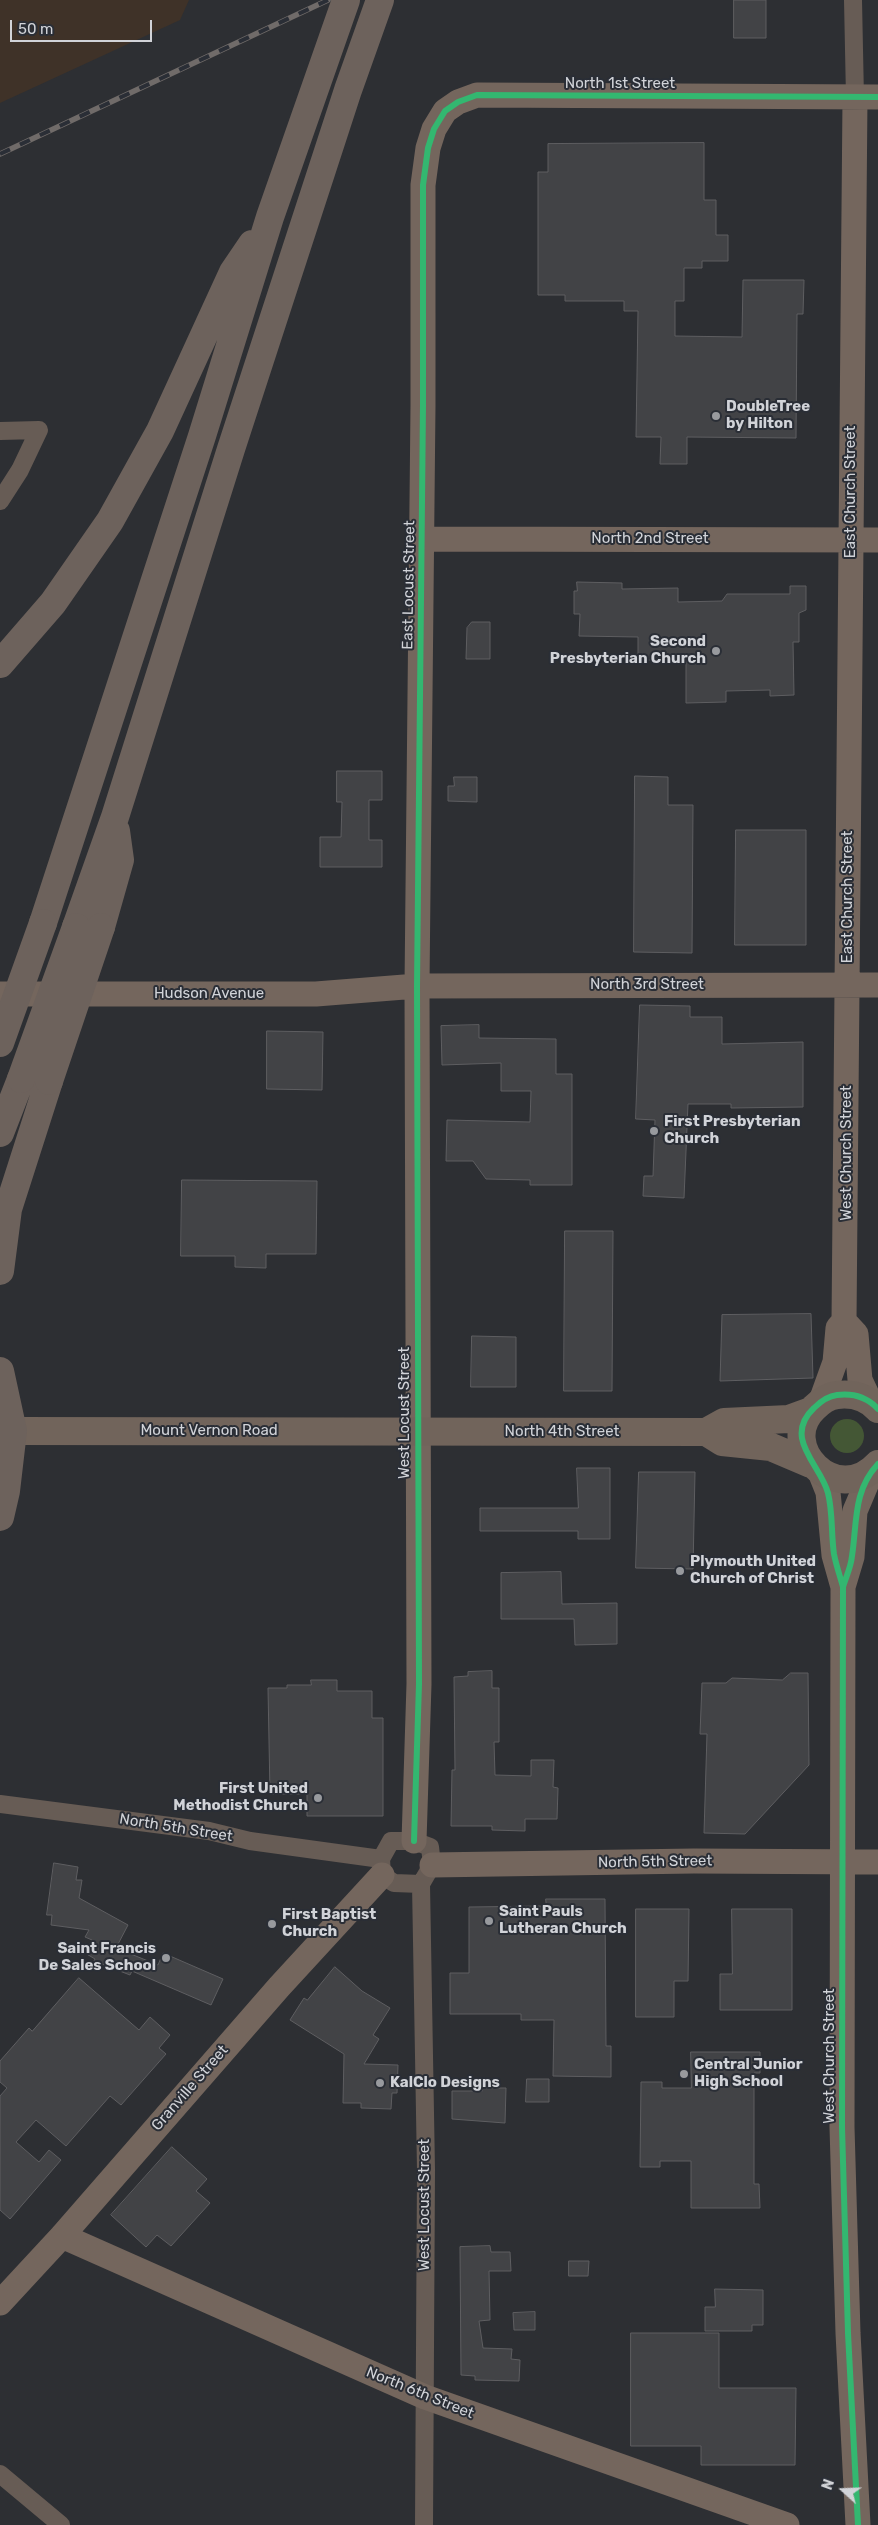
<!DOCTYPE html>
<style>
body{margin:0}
#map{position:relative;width:878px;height:2525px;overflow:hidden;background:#2d2f33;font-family:Rubik,sans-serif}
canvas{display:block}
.north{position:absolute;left:818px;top:2465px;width:50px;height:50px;-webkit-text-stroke:4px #2a2e36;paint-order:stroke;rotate:290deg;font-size:14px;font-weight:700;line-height:20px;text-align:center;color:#d1d3d8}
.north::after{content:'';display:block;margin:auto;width:18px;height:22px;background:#d1d3d8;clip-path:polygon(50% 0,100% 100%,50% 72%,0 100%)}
.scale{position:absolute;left:10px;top:20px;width:142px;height:22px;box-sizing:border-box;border:2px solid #d1d3d8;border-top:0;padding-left:6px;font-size:15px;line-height:18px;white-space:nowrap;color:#d1d3d8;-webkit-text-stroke:4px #2a2e36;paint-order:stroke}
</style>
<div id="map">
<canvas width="878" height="2525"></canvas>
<div class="north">N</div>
<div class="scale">50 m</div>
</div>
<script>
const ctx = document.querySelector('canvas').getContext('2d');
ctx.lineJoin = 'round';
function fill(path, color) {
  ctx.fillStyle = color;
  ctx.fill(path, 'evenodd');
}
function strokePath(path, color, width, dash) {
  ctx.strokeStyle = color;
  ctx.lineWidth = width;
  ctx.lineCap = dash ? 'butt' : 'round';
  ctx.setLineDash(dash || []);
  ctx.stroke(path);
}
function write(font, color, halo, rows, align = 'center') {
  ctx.font = font + ' Rubik,sans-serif';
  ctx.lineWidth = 4;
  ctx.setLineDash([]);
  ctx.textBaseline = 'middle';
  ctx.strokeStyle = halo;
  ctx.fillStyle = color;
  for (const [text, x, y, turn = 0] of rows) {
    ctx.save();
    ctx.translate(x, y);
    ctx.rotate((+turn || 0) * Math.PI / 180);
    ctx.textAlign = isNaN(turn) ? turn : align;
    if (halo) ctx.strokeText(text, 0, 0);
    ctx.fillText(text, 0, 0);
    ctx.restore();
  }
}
const industrial = new Path2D(`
 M0 0H189L180 20 0 103Z`);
const green = new Path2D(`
 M830 1436a17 17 0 1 1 34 0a17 17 0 1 1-34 0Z`);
const building = new Path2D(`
 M734 0H766V38H734Z
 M704 143V200H716V235H728V261H702V268H684V301H675V336L742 337 743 280H804L803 314H797L796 438 687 437V464H660L661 437H636L638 311H624V301H565V295H538V172H548V144Z
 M577 582 622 583V589L678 588V602L722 601 727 594H790V586H806V610L799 613V642H793L794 695 770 696V690L726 691V702L686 703V660H638V637L579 636 580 614H574V591H577Z
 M472 622H490V659H466L467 628Z
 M337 771H382V800H369V840H382V867H320V837H341L342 802H337Z
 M635 776 668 777V805H693L692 953 634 952Z
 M454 777H477V802L448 801V786H454Z
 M736 830H806V945H735Z
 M640 1005 690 1006V1017H722V1044L803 1042V1107L731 1108V1104H688L684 1198 643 1196 644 1176H653L655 1120 636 1119Z
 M479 1025V1038L556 1039V1074H572V1185H530V1180L486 1179 473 1161H446L447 1120 530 1122 531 1091H501V1063L442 1065 441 1026Z
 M267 1031 323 1032 322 1090 267 1089Z
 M182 1180 317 1181 316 1254H266V1268L235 1267V1256H181Z
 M565 1231H613L612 1391H564Z
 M811 1314 813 1378 720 1381 722 1315Z
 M472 1336 516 1337V1387H471Z
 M577 1468H610V1539H578V1531H480V1508H578Z
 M639 1472H695L693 1569 636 1568Z
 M561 1572 562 1604 617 1603V1644L575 1645 574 1619H501V1573Z
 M492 1671V1688H499V1742H494L495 1775 531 1776V1760H554L553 1787 558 1788 557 1819H525V1831L492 1830V1826H451L452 1770H455L454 1677 468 1676V1672Z
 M791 1673H808L809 1765 745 1834 704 1833 707 1734H700L702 1683H726L732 1678 782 1680Z
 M311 1680H337V1691H372V1718H383V1816H307V1794H270L268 1688H287V1685H311Z
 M54 1863 78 1867 76 1880H82L79 1898 128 1925 116 1948 158 1965 163 1953 223 1979 211 2005 132 1971 130 1975 94 1961 95 1959 85 1953 92 1940 85 1937 89 1930 51 1925 52 1915H47Z
 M546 1899H605L606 2046H611V2077L553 2076 554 2020H521V2014H450V1973H469V1907L546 1906Z
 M636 1909H689L688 1981H674V2017H636Z
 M732 1909H792V2010H720V1974H732Z
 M335 1967 362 1991 390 2008 373 2035 379 2039 364 2064 398 2065 397 2093H392L391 2109 361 2108V2103H343L344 2054 290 2020 304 1998 307 2000Z
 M79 1978 139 2030 150 2017 170 2035 159 2048 166 2054 121 2105 110 2096 66 2146 36 2120 16 2142 39 2162 49 2150 61 2160 10 2219 0 2210V2096L7 2088 0 2082V2061L29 2028 32 2031Z
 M691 2052H760V2073H754V2184H759L760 2208H691V2161H660V2167H640L641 2082H662V2088H691Z
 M527 2079H549V2102H526Z
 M482 2088H506L505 2123 452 2119V2091H482Z
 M172 2147 207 2179 196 2191 210 2203 171 2246 157 2235 146 2247 111 2215Z
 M490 2246 491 2252H510L511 2271H489L490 2320 479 2321 483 2348 512 2349 511 2359 520 2360 519 2381 475 2380V2376L461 2375 460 2247Z
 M569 2261H589L588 2276H569Z
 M715 2289 763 2290V2325H752V2331H705V2307H715Z
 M535 2312V2330H514L513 2313Z
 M631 2333H719V2388H796L795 2465H701V2446H631Z`);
const street = new Path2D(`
 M853 0 855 98
 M0 431 39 430 20 470 0 501
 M0 1804 209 1831 250 1841 381 1859
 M391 1841H414L430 1847 432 1865 421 1884 394 1883 382 1875 381 1859Z
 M421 1884 426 2170 424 2525
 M0 2474 61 2525`);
const secondary = new Path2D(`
 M422 539 878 540
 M0 994H316L417 986 878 985
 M844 1321 856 1334 860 1380 871 1403
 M821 1401 835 1362 838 1328 844 1321 855 98
 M820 1472 828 1492 834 1555 843 1587 842 2127 848 2333 858 2525
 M843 1587 852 1557 855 1511 872 1471
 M414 1841 419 1684 417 986 423 405V185L428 148 434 129 445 111 458 102 477 95 878 97
 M432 1865 694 1861 878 1862
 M62 2236 425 2397 787 2525
 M0 2303 62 2236 279 1987 382 1875`);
const primary = new Path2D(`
 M878 1409C867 1397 853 1393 837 1395 828 1396 820 1402 814 1408 775 1445 836 1509 878 1464
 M13 1431 706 1432 724 1422 789 1419 811 1411
 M706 1432 722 1442 771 1447 811 1464`);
const highway = new Path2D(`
 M0 664 53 603 110 521 160 431 233 272 252 244
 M43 923 202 436 270 217 346 0
 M76 927 115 817 231 449 348 90 380 0
 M101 927 120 860 116 831
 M0 1133 21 1079
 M0 1271 8 1209 49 1081
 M0 1371 13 1431 6 1491 0 1517`);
const rail = new Path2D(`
 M0 154 328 0`);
const highwayBridge = new Path2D(`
 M0 1043 43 923
 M21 1079 76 927
 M49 1081 101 927`);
const cycleway = new Path2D(`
 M843 1587C846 1577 851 1567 852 1556 857 1524 853 1490 878 1464
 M414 1841 419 1684 417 986 423 405V185L428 148 434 129 445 111 458 102 477 95 878 97
 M858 2525 848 2333 842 2127 843 1587C840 1576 836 1565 834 1554 831 1534 833 1513 828 1493 821 1465 782 1438 814 1408 820 1402 828 1396 837 1395 853 1393 867 1397 878 1409`);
const markers = [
 [716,416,5,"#989a9e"],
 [716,651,5,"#989a9e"],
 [654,1131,5,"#989a9e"],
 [680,1571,5,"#989a9e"],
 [318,1798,5,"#989a9e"],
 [489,1921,5,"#989a9e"],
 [272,1924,5,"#989a9e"],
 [166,1958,5,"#989a9e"],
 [684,2074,5,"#989a9e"],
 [380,2083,5,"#989a9e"]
];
const streetNames = [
 ["North 1st Street",620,84],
 ["East Church Street",851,492,-90],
 ["North 2nd Street",650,539],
 ["East Locust Street",409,585,-89],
 ["East Church Street",848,897,-90],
 ["North 3rd Street",647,985],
 ["Hudson Avenue",209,994],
 ["West Church Street",847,1153,-90],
 ["West Locust Street",405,1413,-90],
 ["Mount Vernon Road",209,1431],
 ["North 4th Street",562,1432],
 ["North 5th Street",176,1828,9],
 ["North 5th Street",655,1862,-1],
 ["West Church Street",830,2056,-90],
 ["Granville Street",190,2088,-49],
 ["West Locust Street",425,2205,-90],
 ["North 6th Street",420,2393,22]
];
const poiNames = [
 ["DoubleTree",726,407],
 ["by Hilton",726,424],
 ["Second",706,642,"right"],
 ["Presbyterian Church",706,659,"right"],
 ["First Presbyterian",664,1122],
 ["Church",664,1139],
 ["Plymouth United",690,1562],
 ["Church of Christ",690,1579],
 ["First United",308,1789,"right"],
 ["Methodist Church",308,1806,"right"],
 ["Saint Pauls",499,1912],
 ["Lutheran Church",499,1929],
 ["First Baptist",282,1915],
 ["Church",282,1932],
 ["Saint Francis",156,1949,"right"],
 ["De Sales School",156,1966,"right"],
 ["Central Junior",694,2065],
 ["High School",694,2082],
 ["KalClo Designs",390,2083]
];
fill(industrial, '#3f3228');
fill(green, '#445735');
fill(building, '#424346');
strokePath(building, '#5e5e61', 1);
strokePath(street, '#675c55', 18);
strokePath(secondary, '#74665d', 25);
strokePath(primary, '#71645b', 28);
strokePath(highway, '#6d625c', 28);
strokePath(rail, '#706b69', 5.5);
strokePath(rail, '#2a2e36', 4, [11]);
strokePath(highwayBridge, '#6d625c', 28);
strokePath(cycleway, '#33b770', 6);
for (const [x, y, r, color] of markers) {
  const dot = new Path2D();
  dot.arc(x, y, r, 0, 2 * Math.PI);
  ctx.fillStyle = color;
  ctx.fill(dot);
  strokePath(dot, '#2a2e36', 2);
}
write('15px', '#d1d3d8', '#2a2e36', streetNames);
write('bold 15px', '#d1d3d8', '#2a2e36', poiNames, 'left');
</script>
